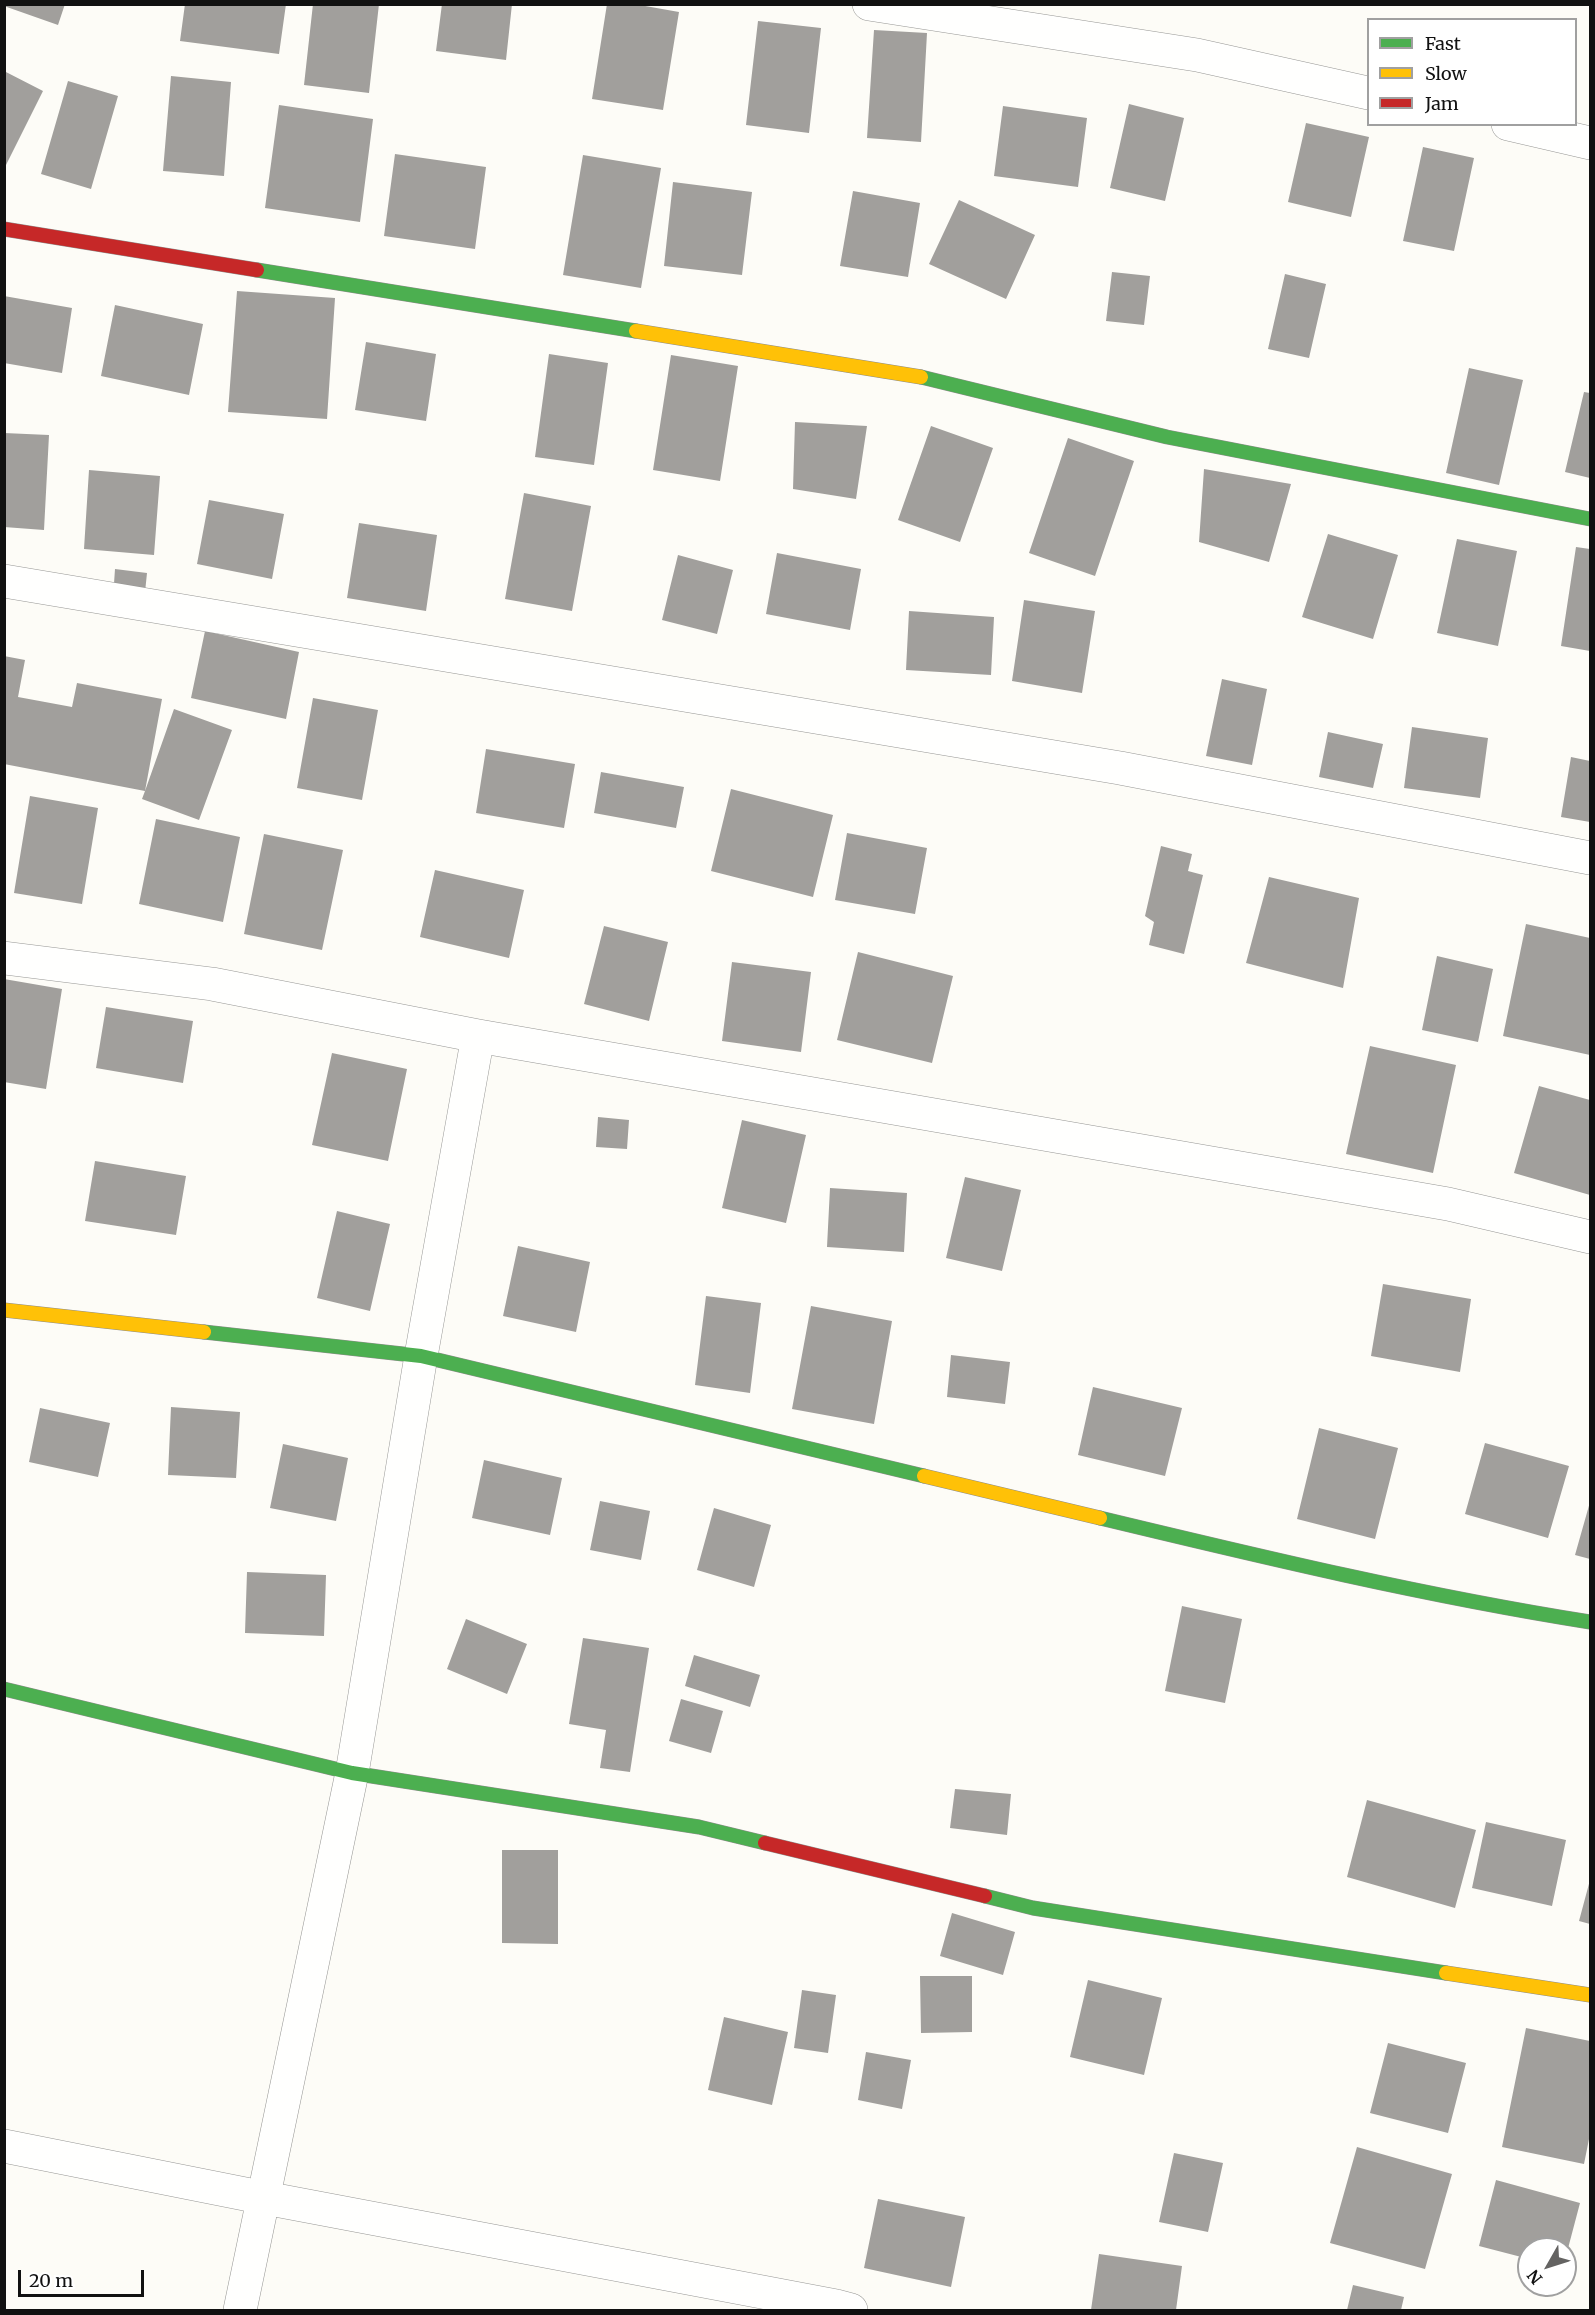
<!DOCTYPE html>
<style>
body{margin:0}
#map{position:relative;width:1595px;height:2315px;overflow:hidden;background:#fdfcf7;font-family:Merriweather,serif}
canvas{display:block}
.frame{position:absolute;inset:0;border:6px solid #111;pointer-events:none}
.legend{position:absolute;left:1367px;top:18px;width:210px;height:108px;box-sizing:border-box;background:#fff;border:2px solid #a0a0a0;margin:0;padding:8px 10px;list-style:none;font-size:18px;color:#111}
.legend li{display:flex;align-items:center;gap:12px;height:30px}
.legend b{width:30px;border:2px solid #a0a0a0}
.north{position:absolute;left:1517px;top:2237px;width:60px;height:60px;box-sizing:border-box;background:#fff;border:2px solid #a0a0a0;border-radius:50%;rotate:231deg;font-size:16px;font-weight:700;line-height:24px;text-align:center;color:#111}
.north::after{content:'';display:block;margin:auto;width:21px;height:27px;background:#646362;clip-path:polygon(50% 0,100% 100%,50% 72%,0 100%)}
.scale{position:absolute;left:18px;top:2270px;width:126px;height:27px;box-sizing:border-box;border:3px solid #111;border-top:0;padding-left:8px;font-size:18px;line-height:21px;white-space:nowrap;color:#111;-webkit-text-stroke:4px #fff;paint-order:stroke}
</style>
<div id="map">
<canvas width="1595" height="2315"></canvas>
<div class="frame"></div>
<ul class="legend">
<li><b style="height:8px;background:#4caf50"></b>Fast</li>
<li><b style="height:8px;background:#ffc107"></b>Slow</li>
<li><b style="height:8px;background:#c62828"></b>Jam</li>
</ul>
<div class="north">N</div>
<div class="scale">20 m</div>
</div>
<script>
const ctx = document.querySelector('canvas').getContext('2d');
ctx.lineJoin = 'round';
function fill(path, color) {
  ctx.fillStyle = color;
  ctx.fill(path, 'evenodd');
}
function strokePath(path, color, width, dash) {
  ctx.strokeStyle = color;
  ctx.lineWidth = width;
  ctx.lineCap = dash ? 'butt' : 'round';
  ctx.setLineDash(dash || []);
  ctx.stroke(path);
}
const building = new Path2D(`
 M4 4H65L58 25 4 6Z
 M185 4H286L279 54 180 41Z
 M313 4H379L369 93 304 85Z
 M442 4H512L506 60 436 51Z
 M607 4H634L679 12 663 110 592 99Z
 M758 21 821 28 809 133 746 125Z
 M874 30 927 33 921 142 867 138Z
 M4 71 43 91 4 169Z
 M171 76 231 82 224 176 163 171Z
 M68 81 118 96 91 189 41 174Z
 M1129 104 1184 118 1165 201 1110 188Z
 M279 105 373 119 360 222 265 208Z
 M1003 106 1087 118 1078 187 994 176Z
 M1306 123 1369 137 1351 217 1288 202Z
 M1423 147 1474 158 1454 251 1403 241Z
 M395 154 486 167 475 249 384 236Z
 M583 155 661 168 641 288 563 275Z
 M673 182 752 192 742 275 664 266Z
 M853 191 920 203 908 277 840 266Z
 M959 200 1035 235 1006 299 929 264Z
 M1112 272 1150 276 1144 325 1106 321Z
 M1285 274 1326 284 1309 358 1268 349Z
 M237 291 335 298 327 419 228 412Z
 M4 296 72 308 62 373 4 363Z
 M115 305 203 324 189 395 101 376Z
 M366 342 436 354 426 421 355 410Z
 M549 354 608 363 594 465 535 457Z
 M671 355 738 366 720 481 653 470Z
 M1469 368 1523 380 1499 485 1446 473Z
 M1584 392 1590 393V478L1565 472Z
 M795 422 867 426 856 499 793 489Z
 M931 426 993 448 960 542 898 520Z
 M4 433 49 435 44 530 4 527Z
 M1068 438 1134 461 1095 576 1029 553Z
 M1204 469 1291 484 1269 562 1199 542Z
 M89 470 160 476 154 555 84 549Z
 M524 493 591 506 572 611 505 599Z
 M209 500 284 514 272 579 197 564Z
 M359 523 437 535 426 611 347 598Z
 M1328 534 1398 555 1373 639 1302 617Z
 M1457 539 1517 551 1498 646 1437 633Z
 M1576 547 1590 549V651L1561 646Z
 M777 553 861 569 850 630 766 614Z
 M678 555 733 570 717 634 662 620Z
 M115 569 147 573 144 602 113 598Z
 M1024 600 1095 611 1082 693 1012 681Z
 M909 611 994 617 991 675 906 670Z
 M205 631 299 652 286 719 191 698Z
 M4 656 25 660 18 697 72 707 77 683 162 699 145 791 174 709 232 730 199 820 142 799 145 791 4 764Z
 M1222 679 1267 689 1252 765 1206 756Z
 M313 698 378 710 362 800 297 788Z
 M1412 727 1488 738 1480 798 1404 788Z
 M1328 732 1383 744 1373 788 1319 777Z
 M486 749 575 764 564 828 476 813Z
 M1571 757 1590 761V822L1561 817Z
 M601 772 684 787 676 828 594 813Z
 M731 789 833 815 813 897 711 871Z
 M30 796 98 808 82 904 14 893Z
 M156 819 240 837 223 922 139 904Z
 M847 833 927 848 915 914 835 900Z
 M264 834 343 850 322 950 244 934Z
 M1161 846 1192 854 1188 871 1203 875 1184 954 1149 945 1154 922 1145 916Z
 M435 870 524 890 509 958 420 937Z
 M1269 877 1359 898 1343 988 1246 963Z
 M1526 924 1590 938V1055L1503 1036Z
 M604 926 668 942 649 1021 584 1004Z
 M858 952 953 976 932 1063 837 1040Z
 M1437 956 1493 969 1478 1042 1422 1030Z
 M732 962 811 972 801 1052 722 1041Z
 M4 979 62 989 46 1089 4 1082Z
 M106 1007 193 1021 183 1083 96 1068Z
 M1370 1046 1456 1065 1433 1173 1346 1154Z
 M332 1053 407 1069 388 1161 312 1145Z
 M1539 1086 1590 1100V1195L1514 1173Z
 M598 1117 629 1120 627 1149 596 1147Z
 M742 1120 806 1135 786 1223 722 1208Z
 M95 1161 186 1176 176 1235 85 1221Z
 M965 1177 1021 1190 1002 1271 946 1258Z
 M830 1188 907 1193 904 1252 827 1247Z
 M337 1211 390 1224 370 1311 317 1298Z
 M518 1246 590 1262 576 1332 503 1316Z
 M1383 1284 1471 1299 1460 1372 1371 1356Z
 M706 1296 761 1303 750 1393 695 1385Z
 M811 1306 892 1321 874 1424 792 1409Z
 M951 1355 1010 1362 1005 1404 947 1397Z
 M1093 1387 1182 1408 1165 1476 1078 1455Z
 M171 1407 240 1412 236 1478 168 1475Z
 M40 1408 110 1423 98 1477 29 1462Z
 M1319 1428 1398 1448 1375 1539 1297 1519Z
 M1485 1443 1569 1466 1548 1538 1465 1514Z
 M283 1444 348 1458 336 1521 270 1508Z
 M484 1460 562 1478 550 1535 472 1518Z
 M600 1501 650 1511 641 1560 590 1550Z
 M1590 1502V1559L1575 1555Z
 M714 1508 771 1525 754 1587 697 1570Z
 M247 1572 326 1575 324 1636 245 1633Z
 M1182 1606 1242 1619 1225 1703 1165 1691Z
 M466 1619 527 1644 507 1694 447 1669Z
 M583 1638 649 1648 630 1772 600 1768 606 1730 569 1724Z
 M694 1655 760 1675 750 1707 685 1686Z
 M681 1699 723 1711 711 1753 669 1741Z
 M955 1789 1011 1794 1007 1835 950 1828Z
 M1367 1800 1476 1830 1455 1908 1347 1877Z
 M1486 1822 1566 1840 1552 1906 1472 1888Z
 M502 1850H558V1944L502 1943Z
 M1590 1880V1924L1579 1921Z
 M952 1913 1015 1932 1003 1975 940 1956Z
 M920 1976H972V2032L921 2033Z
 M1088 1980 1162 1998 1144 2075 1070 2057Z
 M802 1990 836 1995 828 2053 794 2048Z
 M724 2017 788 2032 772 2105 708 2090Z
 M1526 2028 1590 2041V2134L1584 2164 1502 2147Z
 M1388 2043 1466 2063 1448 2133 1370 2113Z
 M866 2052 911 2060 902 2109 858 2100Z
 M1357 2147 1452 2174 1425 2269 1330 2243Z
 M1174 2153 1223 2163 1208 2232 1159 2222Z
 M1496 2180 1580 2203 1566 2256 1565 2249H1529V2259L1479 2246Z
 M878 2199 965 2217 951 2287 864 2268Z
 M1099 2254 1182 2266 1176 2310H1091Z
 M1353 2285 1404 2297 1401 2310H1347Z`);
const street = new Path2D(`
 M869 4 1197 55 1368 93
 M1508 124 1590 143
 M4 581 1120 768 1590 858
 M4 958 212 984 478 1036 1448 1204 1590 1237
 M4 2146 265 2198 836 2306 851 2310
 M240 2310 352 1773 421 1356 478 1036`);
const fast = new Path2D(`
 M257 270 636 331
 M921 377 1167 437 1590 519
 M204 1332 421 1356 924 1476
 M1100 1518C1262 1557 1425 1596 1590 1622
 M4 1689 352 1773 699 1827 765 1843
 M985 1896 1033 1908 1446 1973`);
const slow = new Path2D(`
 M636 331 921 377
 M4 1310 204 1332
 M924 1476 1100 1518
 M1446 1973 1590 1995`);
const jam = new Path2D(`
 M4 229 257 270
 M765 1843 985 1896`);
fill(building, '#a19f9c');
strokePath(street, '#979795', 34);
strokePath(fast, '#8e8d8b', 15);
strokePath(slow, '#8e8d8b', 15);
strokePath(jam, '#8e8d8b', 15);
strokePath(street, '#fffffe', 33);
strokePath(fast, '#4caf50', 14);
strokePath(slow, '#ffc107', 14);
strokePath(jam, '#c62828', 14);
</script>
